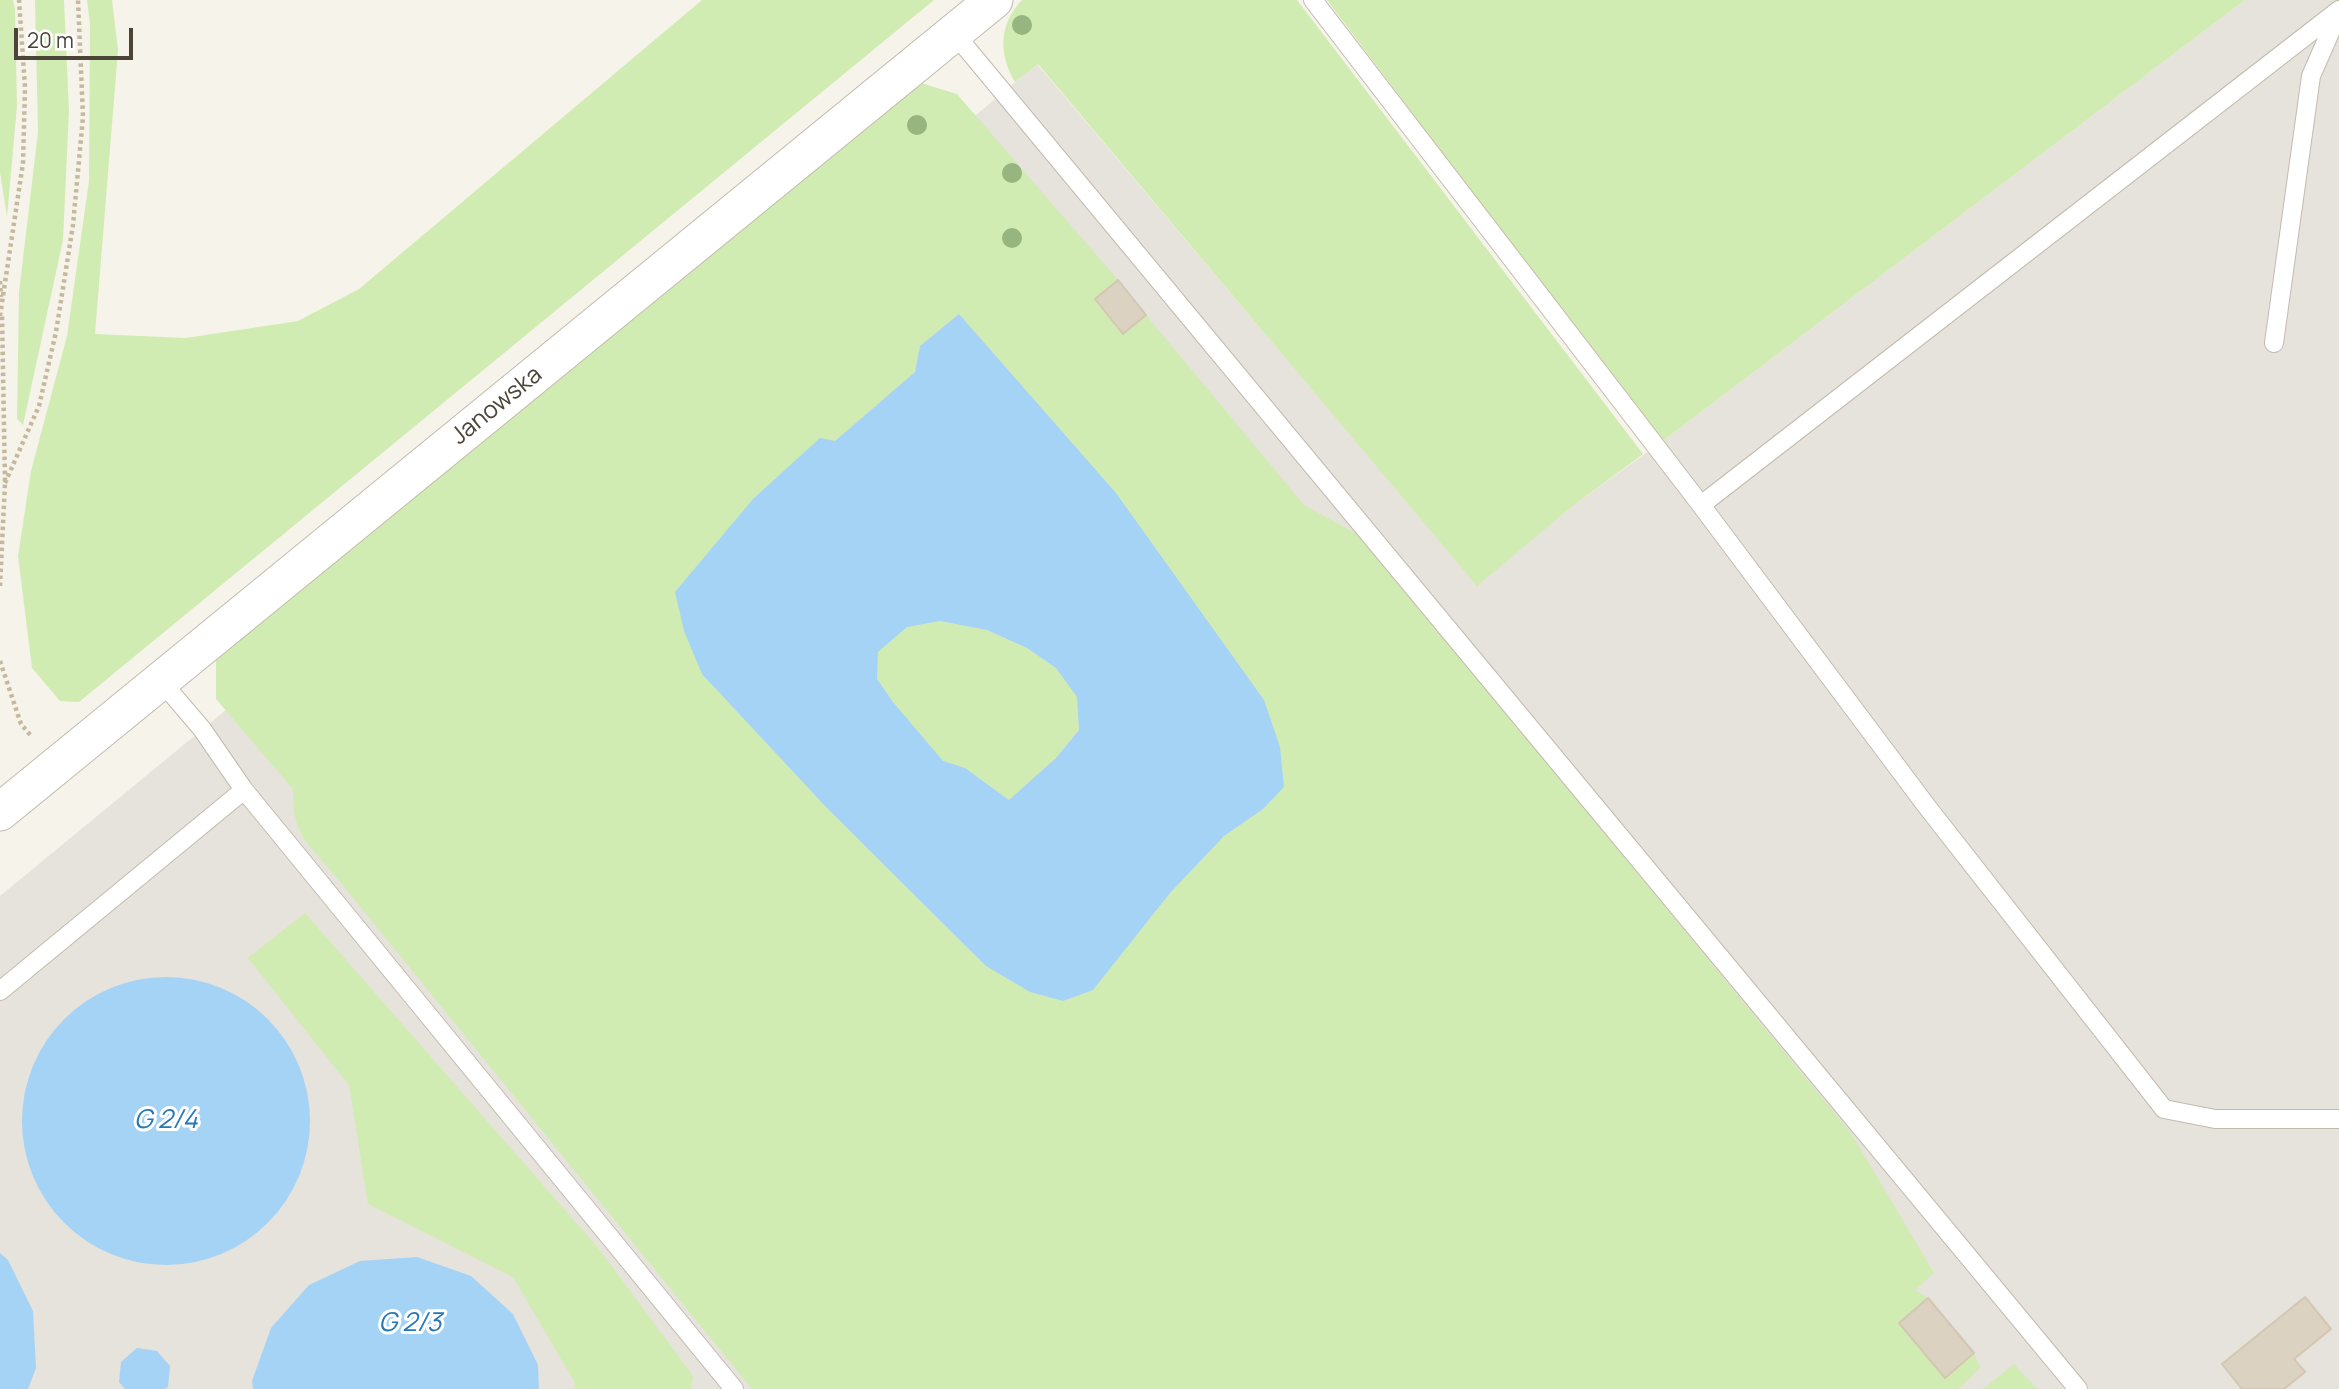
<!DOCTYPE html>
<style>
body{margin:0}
#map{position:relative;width:2339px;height:1389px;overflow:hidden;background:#f6f3eb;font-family:Manrope,sans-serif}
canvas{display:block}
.scale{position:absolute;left:14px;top:28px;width:119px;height:32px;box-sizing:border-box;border:4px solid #4b4438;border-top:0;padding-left:9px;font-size:21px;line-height:24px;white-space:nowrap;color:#4b4438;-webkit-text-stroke:5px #fff;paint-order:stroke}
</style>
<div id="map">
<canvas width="2339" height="1389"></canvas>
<div class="scale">20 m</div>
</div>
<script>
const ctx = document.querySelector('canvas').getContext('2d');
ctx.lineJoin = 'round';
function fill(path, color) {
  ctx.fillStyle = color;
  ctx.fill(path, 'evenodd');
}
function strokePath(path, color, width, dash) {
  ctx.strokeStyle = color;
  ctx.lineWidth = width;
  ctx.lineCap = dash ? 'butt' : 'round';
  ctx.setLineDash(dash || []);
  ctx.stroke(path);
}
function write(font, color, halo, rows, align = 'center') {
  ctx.font = font + ' Manrope,sans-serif';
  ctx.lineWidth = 6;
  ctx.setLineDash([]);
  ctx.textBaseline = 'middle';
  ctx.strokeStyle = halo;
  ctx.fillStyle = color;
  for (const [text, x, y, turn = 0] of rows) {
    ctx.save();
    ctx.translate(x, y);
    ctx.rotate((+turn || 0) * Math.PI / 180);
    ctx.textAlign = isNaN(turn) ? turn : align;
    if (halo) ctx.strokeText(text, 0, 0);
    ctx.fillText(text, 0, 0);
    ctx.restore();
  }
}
const industrial = new Path2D(`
 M2245 0H2339V1389H0V896L232 705 247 725 1037 64 1477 585 1574 505 1664 440Z`);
const green = new Path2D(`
 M0 0H13L15 9 17 106 7 217 0 172Z
 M35 0H64L69 110 63 240 23 425 17 419 19 292 38 132Z
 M87 0H112L118 50 95 334 186 338 298 321 359 289 702 0H934L79 702 60 701 32 668 18 556 31 471 67 336 89 181 90 24Z
 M1022 0H1297L1643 454 1574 505 1477 586 1038 64 1015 82C999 55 998 25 1022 0Z
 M1327 0H2245L1664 440 1655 435Z
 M921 83 957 94 1118 280 1095 299 1122 333 1146 315 1304 505 1359 535 1851 1133 1934 1273 1915 1290 1928 1298 1899 1323 1945 1378 1974 1353 1980 1368 1958 1389H752L328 867C302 838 293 830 293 789L216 699V659ZM959 314 1116 493 1264 700 1263 809 1224 836 1170 893 1093 990 1063 1001 1030 992 986 966 826 807 702 673 819 439 835 441 915 372 920 346Z
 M940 621 987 630 1027 648 1056 668 1077 697 1079 729 1056 758 1009 800 965 768 943 761 893 702 877 679 878 652 907 627Z
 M305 913 599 1249 693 1376 691 1389H574L575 1383 513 1277 368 1204 349 1085 248 958Z
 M2014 1364 2037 1389H1983Z`);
const water = new Path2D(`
 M959 314 1116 493 1264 700 1280 747 1284 787 1263 809 1224 836 1170 893 1093 990 1063 1001 1030 992 986 966 826 807 702 674 684 631 675 592 753 499 820 438 835 441 915 372 920 346ZM940 621 987 630 1027 648 1056 668 1077 697 1079 730 1056 758 1009 800 965 768 943 761 893 702 877 679 878 652 907 627Z
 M22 1121a144 144 0 1 1 288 0a144 144 0 1 1-288 0Z
 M0 1253 8 1260 33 1311 36 1368 28 1389H0Z
 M417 1257 471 1276 513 1314 538 1365 539 1389H253L252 1381 271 1328 309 1285 360 1261Z
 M137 1348 157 1351 170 1366 168 1387 165 1389H125L119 1382 121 1362Z`);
const building = new Path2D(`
 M1118 280 1146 315 1123 334 1095 299Z
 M2305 1297 2331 1329 2294 1359 2305 1372 2284 1389H2242L2222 1364Z
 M1928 1298 1974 1353 1945 1378 1899 1323Z`);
const path = new Path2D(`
 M0 281 1 297
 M0 316 23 163 25 87 19 0
 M5 483 39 406 56 332 73 225 83 117 78 0
 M0 586 5 483 2 313
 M0 661 21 724 32 737`);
const service = new Path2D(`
 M1313 0 1701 505 2339 10
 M954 33 2078 1389
 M2274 343 2311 76 2339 12
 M1701 505 1928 808 2164 1109 2215 1119H2339
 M161 681 202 729 244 790 734 1389
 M0 991 244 790`);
const minor = new Path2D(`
 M0 812 994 0`);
const trees = [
 [1022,25],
 [917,125],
 [1012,173],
 [1012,238]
];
const streetNames = [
 ["Janowska",497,406,-39]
];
const waterNames = [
 ["G 2/4",166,1121],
 ["G 2/3",410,1324]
];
fill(industrial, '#e6e2dc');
fill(green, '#d1ecb2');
fill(water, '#a5d3f5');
fill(building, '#dcd2c2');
strokePath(building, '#d4c7b2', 2);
strokePath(service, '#c2bbad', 20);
strokePath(minor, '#c2bbad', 39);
strokePath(path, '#c5b89d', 4.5, [3.5, 3.5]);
strokePath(service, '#fff', 18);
strokePath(minor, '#fff', 37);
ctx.fillStyle = '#96b57f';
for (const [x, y] of trees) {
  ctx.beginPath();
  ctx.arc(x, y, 10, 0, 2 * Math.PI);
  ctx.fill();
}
write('24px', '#4b4438', '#fff', streetNames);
write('italic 26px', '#2878b6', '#fff', waterNames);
</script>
